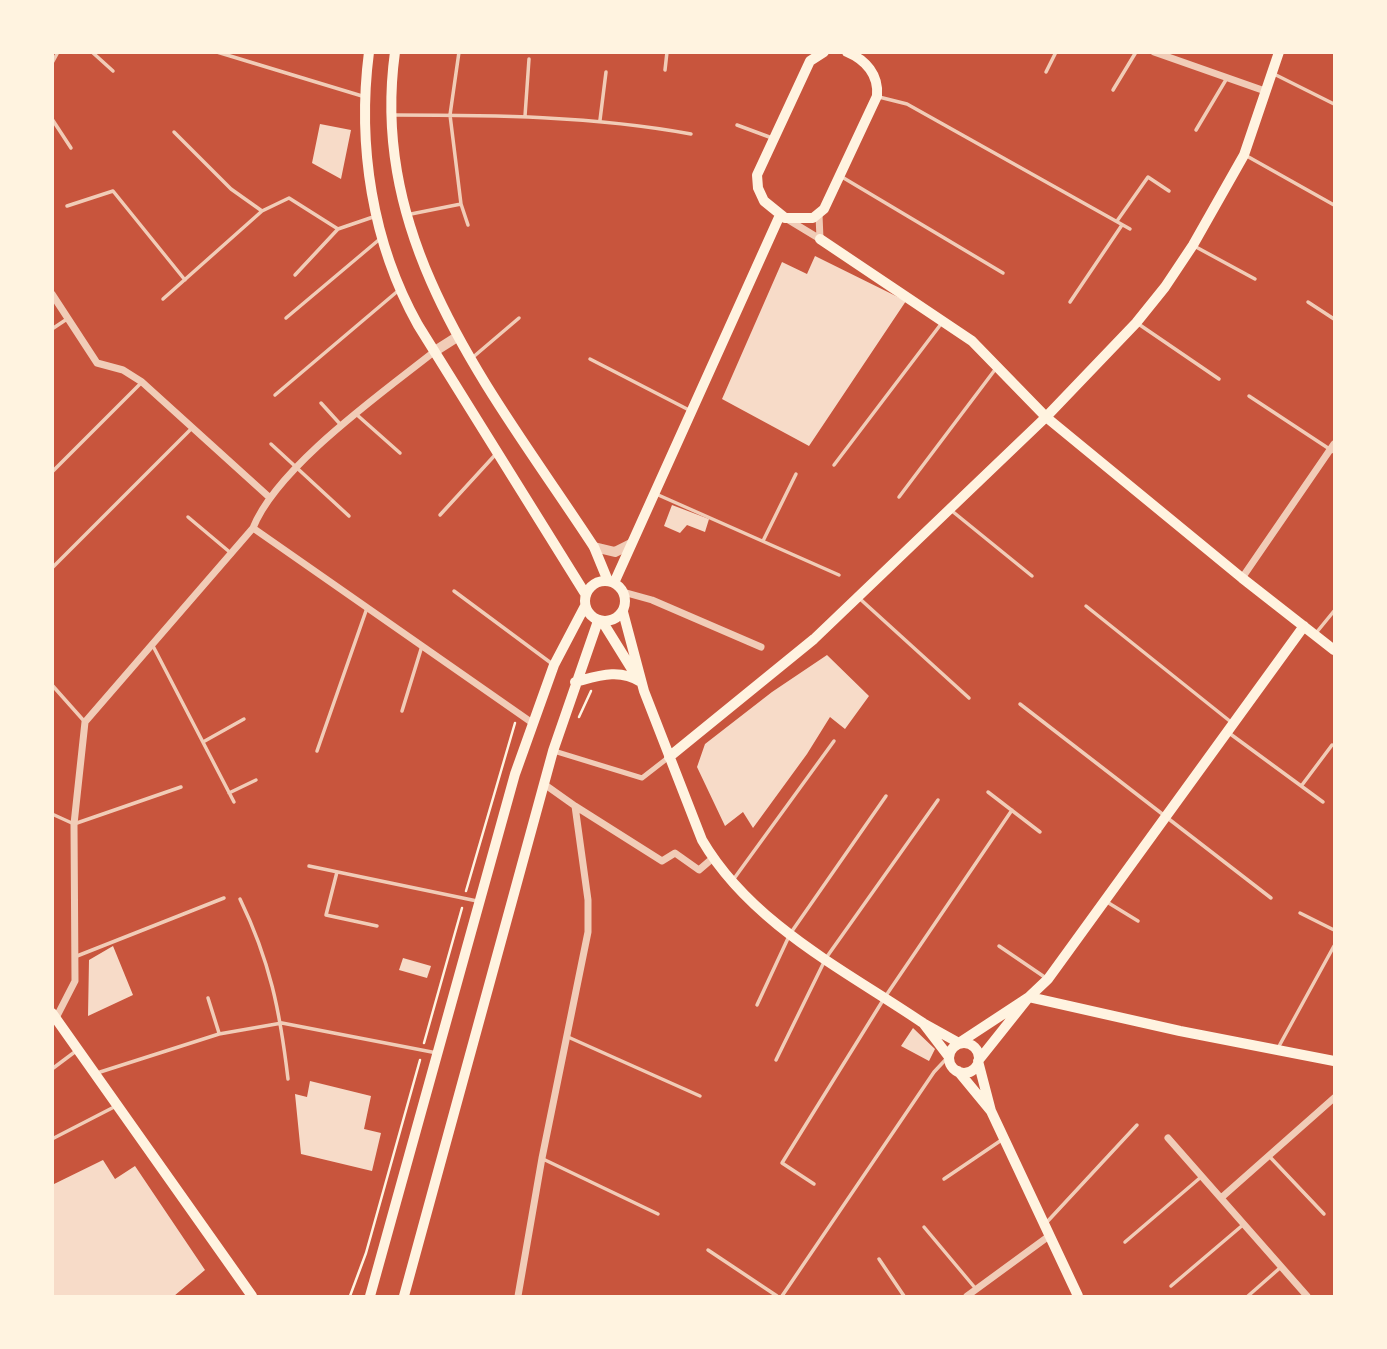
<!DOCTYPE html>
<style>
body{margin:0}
#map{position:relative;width:1387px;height:1349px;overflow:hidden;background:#c8553d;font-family:"PT Sans",sans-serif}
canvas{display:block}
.frame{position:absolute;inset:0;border:54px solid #fff3e0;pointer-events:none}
</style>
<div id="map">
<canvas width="1387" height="1349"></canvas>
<div class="frame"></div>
</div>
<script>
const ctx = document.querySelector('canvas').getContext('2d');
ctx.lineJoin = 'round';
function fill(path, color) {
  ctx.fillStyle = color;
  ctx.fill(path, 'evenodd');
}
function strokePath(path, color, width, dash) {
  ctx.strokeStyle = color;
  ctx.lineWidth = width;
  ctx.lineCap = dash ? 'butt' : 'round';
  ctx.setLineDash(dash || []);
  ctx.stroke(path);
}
const building = new Path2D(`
 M320 124 351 130 341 179 312 163Z
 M815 256 906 301 809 446 722 399 782 262 807 274Z
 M672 505 709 519 705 532 687 525 680 533 664 526Z
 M827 655 869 696 845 729 830 717 807 754 753 828 743 812 725 826 697 767 705 744 772 692Z
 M113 946 133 995 88 1016 89 960Z
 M403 958 431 966 427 978 399 970Z
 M913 1028 935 1049 929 1061 901 1046Z
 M310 1081 371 1096 364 1129 381 1133 372 1171 301 1154 295 1094 307 1097Z
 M103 1160 115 1179 135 1166 205 1270 174 1296H52V1185Z`);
const path = new Path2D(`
 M579 717 591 691
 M466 891 515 723
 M424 1043 462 908
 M350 1296 366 1253 420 1060`);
const service = new Path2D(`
 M92 52 113 71
 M217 52 362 96
 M459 52 450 115 461 204 468 225
 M52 63 58 52
 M665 70 667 52
 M1046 72 1056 52
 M1274 74 1334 104
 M1113 90 1136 52
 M879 97 907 104 1130 229
 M393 115C493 115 593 116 691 134
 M525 116 529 59
 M52 119 71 148
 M600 120 606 72
 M737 125 772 138
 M1196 130 1227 78
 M174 132 231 189 262 211 289 198 338 229 376 216
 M1245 155 1334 205
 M842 177 1003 273
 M67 206 113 191 185 280
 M411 214 461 204
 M1117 221 1148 177 1169 191
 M1196 247 1255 279
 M295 275 338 229
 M163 299 262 211
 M1070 302 1122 225
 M1308 302 1334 319
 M286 318 381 238
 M1137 323 1219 379
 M52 329 67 319
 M472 358 519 318
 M590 359 689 410
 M275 395 399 290
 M1249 396 1334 452
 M321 403 341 425
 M356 414 400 453
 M271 444 349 516
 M834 465 941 324
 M52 472 142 382
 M656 494 839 575
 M899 497 997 367
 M952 511 1032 576
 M440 515 495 455
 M188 517 232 554
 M763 541 796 474
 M52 568 192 428
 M454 591 551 663
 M859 598 969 698
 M1086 606 1231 722
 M1316 633 1334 611
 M153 646 234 802
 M52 685 84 721
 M1020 704 1271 898
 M402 711 422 646
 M1229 733 1323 802
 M203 742 244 719
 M317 751 367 608
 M1302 785 1332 745
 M988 792 1040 832
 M229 793 256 780
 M52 814 74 824 181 787
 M309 866 477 901
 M337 872 326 915 377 926
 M733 880 834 741
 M240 899C270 961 280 1011 288 1079
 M1107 902 1138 921
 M1300 913 1334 930
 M999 946 1046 978
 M77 956 224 898
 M208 998 219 1033
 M757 1005 790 934 886 796
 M568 1037 700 1096
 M1278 1048 1334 946
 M776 1060 826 958 938 800
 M52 1069 76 1051
 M97 1073 219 1034 282 1023 437 1053
 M52 1139 116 1106
 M1270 1157 1324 1214
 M543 1159 658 1214
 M944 1179 1003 1139
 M814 1184 782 1163 885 997 1012 810
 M1046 1223 1137 1125
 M924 1227 976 1289
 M1125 1242 1201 1177
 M708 1250 777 1296
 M879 1259 904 1296
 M1171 1286 1244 1224
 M782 1296 934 1072 948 1057
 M1248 1296 1281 1267`);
const pedestrian = new Path2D(`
 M554 751 642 778 669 757`);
const minor = new Path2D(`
 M1154 52 1265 91
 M819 215 820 239
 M787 219 820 239
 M52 294 97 363 123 370 142 382 269 497
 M253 528 531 722
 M1242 578 1334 444
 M623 592 652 600 761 647
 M575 806 662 861 675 853 699 870 713 858
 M56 1018 75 981 74 824 85 722 253 528C277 467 382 393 435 351
 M1168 1138 1307 1296
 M1221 1198 1334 1098
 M518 1296 542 1158 588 932V900L575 806 544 784
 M967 1296 1049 1236`);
const tertiary = new Path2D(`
 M435 351 457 337
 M594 547 615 552 631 544`);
const secondary = new Path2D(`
 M369 52C357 145 372 243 418 325L586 595
 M395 52C368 247 494 394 594 547L608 581
 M824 52 810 61 757 175 758 188 764 201 785 218H813L824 209 877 96C879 75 866 60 847 52
 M820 239 972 341 1046 417 1242 578 1334 650
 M585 601a20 20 0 1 1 40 0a20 20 0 1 1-40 0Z
 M614 583 780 215
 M623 612 644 691 702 840C751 924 845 970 923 1023
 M602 621 633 671
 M575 682C598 676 619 668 641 682
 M669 757 814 639 1046 417 1136 323 1165 287 1193 245 1244 155 1279 52
 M1029 997 1048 979 1304 626
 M1029 997 1180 1031 1334 1061
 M52 1013 252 1296
 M949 1058a15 15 0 1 1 30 0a15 15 0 1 1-30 0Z
 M949 1057 923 1023 959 1043 1029 997 978 1061 991 1111 958 1071
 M991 1111 1078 1296
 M370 1296 515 774 554 665 585 606
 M404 1296 553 751 598 621`);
fill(building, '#f7dbc8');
strokePath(path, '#fff3e0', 2.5);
strokePath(service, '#f1ccb7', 3.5);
strokePath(pedestrian, '#f1ccb7', 5);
strokePath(minor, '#f1ccb7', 7);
strokePath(tertiary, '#f1ccb7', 10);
strokePath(secondary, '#fff3e0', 10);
</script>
